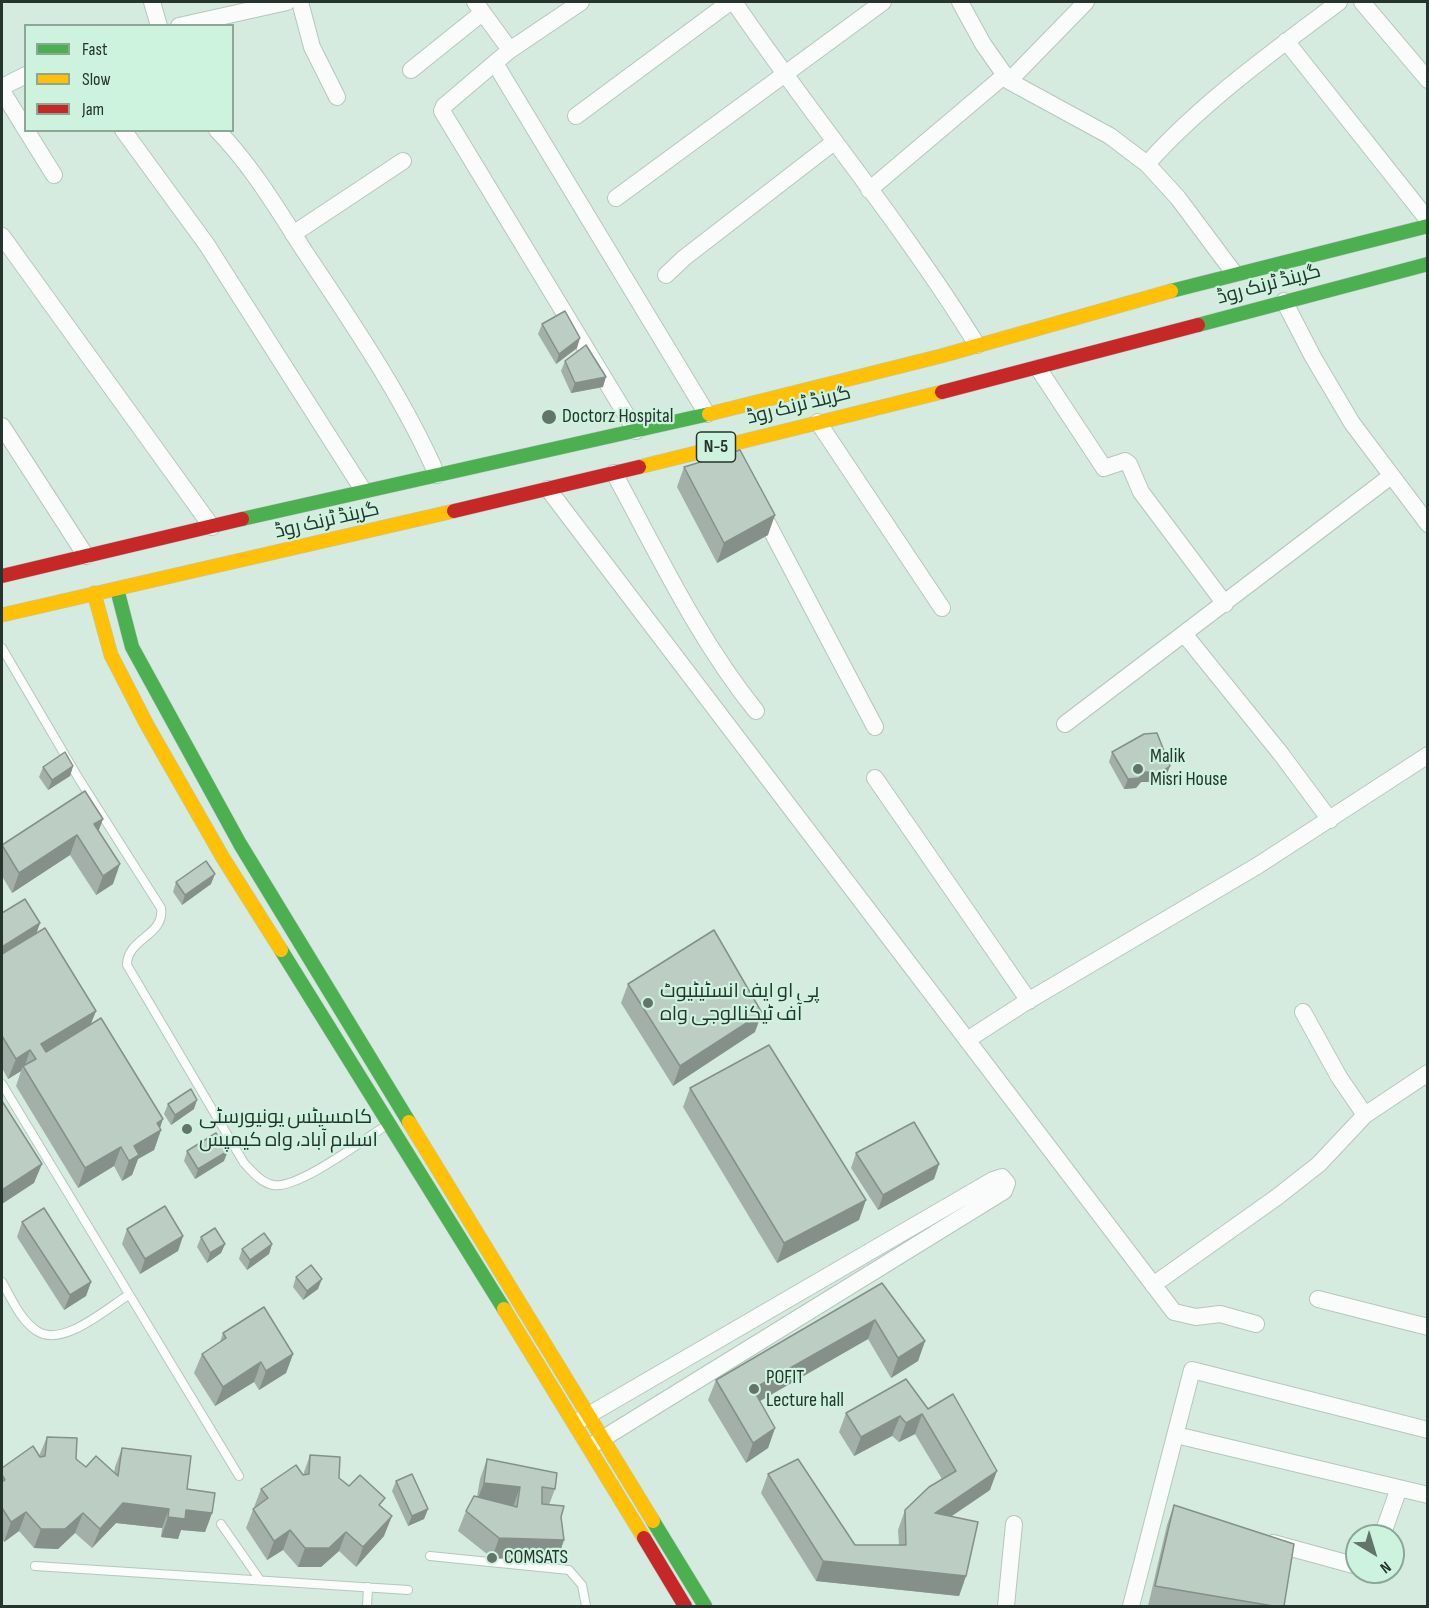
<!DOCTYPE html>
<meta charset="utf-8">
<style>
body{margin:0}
#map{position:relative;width:1429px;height:1608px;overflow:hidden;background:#d5ebdf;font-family:"Sofia Sans Condensed",sans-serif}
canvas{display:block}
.frame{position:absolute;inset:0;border:3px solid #25342c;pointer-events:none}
.legend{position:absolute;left:24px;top:24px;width:210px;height:108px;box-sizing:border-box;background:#cdf3de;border:2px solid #8aa797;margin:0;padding:8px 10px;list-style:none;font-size:18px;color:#25342c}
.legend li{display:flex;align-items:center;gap:12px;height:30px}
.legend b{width:30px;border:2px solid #8aa797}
.north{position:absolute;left:1345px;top:1524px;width:60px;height:60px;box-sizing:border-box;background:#cdf3de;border:2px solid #8aa797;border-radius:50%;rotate:142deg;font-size:16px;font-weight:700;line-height:24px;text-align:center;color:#25342c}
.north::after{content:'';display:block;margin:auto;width:21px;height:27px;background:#63746b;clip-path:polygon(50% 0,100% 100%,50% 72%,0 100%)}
</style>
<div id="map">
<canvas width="1429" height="1608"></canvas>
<div class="frame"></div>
<ul class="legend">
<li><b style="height:8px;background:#4caf50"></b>Fast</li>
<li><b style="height:8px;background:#ffc107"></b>Slow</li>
<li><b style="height:8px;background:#c62828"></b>Jam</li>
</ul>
<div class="north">N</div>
</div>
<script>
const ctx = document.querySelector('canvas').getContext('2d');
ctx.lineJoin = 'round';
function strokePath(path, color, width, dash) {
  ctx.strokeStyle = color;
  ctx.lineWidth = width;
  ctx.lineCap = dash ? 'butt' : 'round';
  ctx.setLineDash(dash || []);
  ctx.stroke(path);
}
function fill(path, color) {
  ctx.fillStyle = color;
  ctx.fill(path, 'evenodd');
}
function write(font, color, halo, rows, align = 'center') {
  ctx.font = font + ' "Sofia Sans Condensed",Cairo,sans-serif';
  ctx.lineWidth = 4.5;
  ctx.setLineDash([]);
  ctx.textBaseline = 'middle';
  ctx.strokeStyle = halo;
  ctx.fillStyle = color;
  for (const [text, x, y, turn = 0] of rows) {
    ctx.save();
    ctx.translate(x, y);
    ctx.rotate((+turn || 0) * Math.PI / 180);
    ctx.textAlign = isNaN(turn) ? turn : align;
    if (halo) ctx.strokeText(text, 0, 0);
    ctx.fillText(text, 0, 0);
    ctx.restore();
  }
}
const lane = new Path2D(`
 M2 648 79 779 161 908C165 936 127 938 127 965L244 1163C252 1171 261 1183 273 1185 298 1190 367 1137 390 1123
 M2 1084 239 1476
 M2 1282C11 1298 21 1321 37 1331 62 1348 106 1309 127 1296
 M221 1524 260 1580
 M430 1556 569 1570 582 1585 586 1606
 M35 1566 408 1590
 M367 1606 368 1587`);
const street = new Path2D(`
 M152 2 159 26
 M300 2 312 47 337 97
 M475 2 510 50 581 2
 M734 2C813 118 904 226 977 345
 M960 2 983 44 1009 81 1110 136 1147 164 1178 198 1234 273
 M1362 2 1428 80
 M179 26 287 2
 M1286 41 1428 220
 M510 50 444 106 442 111 636 431
 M496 65 707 414
 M411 70 482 13
 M1009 81 1086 2
 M2 87 26 75
 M2 91 26 130
 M576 116 730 2
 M26 130 54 175
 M123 130 207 245 363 490
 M217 130C252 166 278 210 305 252 352 323 403 397 437 475
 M1147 164C1201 103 1275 50 1339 2
 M869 190 1005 75
 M616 198 883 2
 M293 234 403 161
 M2 236 212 527
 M666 275 684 258 834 142
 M1284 301 1313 357 1352 423 1428 524
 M1038 368 1104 468 1125 461 1129 464 1141 492 1225 604
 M818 422 942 608
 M2 426 86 556
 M614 473C658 554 698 639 756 711
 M548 489 1174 1312 1196 1317 1220 1314 1256 1324
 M760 509 875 727
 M1185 635 1281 754 1330 820
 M1065 724 1391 476
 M875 778 1029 1001
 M1303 1012 1339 1077 1365 1115
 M967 1040 1026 1002 1257 866 1428 755
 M1153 1285 1277 1197 1319 1164 1365 1115 1428 1073
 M1318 1299 1428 1327
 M580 1420 993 1180 1002 1177 1007 1183 1004 1191 594 1444
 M1176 1435 1428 1495
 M1382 1536 1399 1488
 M1273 1543 1357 1566
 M1006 1606 1014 1524
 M1131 1606 1192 1370 1428 1430`);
const fast = new Path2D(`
 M1171 291 1428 226
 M1198 325 1428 264
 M242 519 709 414
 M117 589 132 647 240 844 409 1122
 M281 950 504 1309
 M653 1521 705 1606`);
const slow = new Path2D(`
 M709 414 941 356 1171 291
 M639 467 942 392
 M94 593 111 655 147 725 223 858 281 950
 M2 615 454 511
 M409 1122 653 1521
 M504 1309 644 1538`);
const jam = new Path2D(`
 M942 392 1198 325
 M454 511 639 467
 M2 576 242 519
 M644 1538 685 1606`);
const wall = new Path2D(`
 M542 324 577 348 556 364 538 334Z
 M565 361 603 387 571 393 561 371Z
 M684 467 768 535 717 563 677 487Z
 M1112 752 1170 766 1166 776 1156 782H1141L1136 788 1124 789 1109 762Z
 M73 766 70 776 48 790 39 777 43 767Z
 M99 831 113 884 96 895 70 855 12 893 2 876V845Z
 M176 882 211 884 182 905 173 892Z
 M2 913 40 923 36 933 96 1011 91 1024 161 1130 154 1150 138 1159 132 1175 122 1181 114 1166 78 1188 16 1086 21 1071 8 1079 2 1068Z
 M628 984 755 1032 673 1086 621 1003Z
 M690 1088 859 1220 777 1263 683 1107Z
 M168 1104 194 1109 171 1125 164 1114Z
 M187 1151 224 1161 195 1179 184 1161Z
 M856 1153 939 1164 934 1179 878 1210 851 1168Z
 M22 1222 91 1282 86 1296 64 1310 17 1237Z
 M127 1229 183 1236 178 1251 140 1274 122 1244Z
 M201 1237 225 1244 221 1253 207 1263 197 1247Z
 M272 1244 269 1254 247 1270 239 1259 242 1249Z
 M296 1277 318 1289 303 1300 293 1287Z
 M882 1283 925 1341 918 1361 891 1378 868 1339 760 1401 775 1428 768 1448 746 1463 708 1400 716 1380Z
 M223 1333 293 1354 286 1373 259 1390 254 1382 215 1406 194 1373 202 1354 220 1342Z
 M906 1379 990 1490 952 1516 966 1576 959 1596 816 1581 761 1493 768 1474 855 1545H899L898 1530 905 1510 942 1479 915 1434 899 1442 892 1436 854 1456 839 1432 846 1413Z
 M47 1437 86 1467 114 1473 115 1467 122 1448 187 1489 212 1513 205 1532 181 1530 178 1539 161 1537 162 1528 116 1523 92 1548 75 1533 58 1549 34 1548 19 1531 4 1542 2 1538V1468L39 1456Z
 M310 1455 349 1486 382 1507 384 1536 356 1567 339 1551 321 1567H298L283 1550 267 1560 246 1528 261 1489 303 1475Z
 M487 1459 555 1489 549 1505 561 1517 564 1540 557 1560 492 1558 458 1531 466 1511 477 1497 480 1479Z
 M396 1481 428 1509 424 1519 408 1526 392 1491Z
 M1174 1505 1284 1606H1148L1167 1525Z`);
const shadedWall = new Path2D(`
 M580 338 577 348 556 364 559 354Z
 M606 377 603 387 571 393 575 383Z
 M775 515 768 535 717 563 724 543Z
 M73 766 70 776 48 790 52 780Z
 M1170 766 1166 776 1156 782H1141L1136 788 1124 789 1128 779 1145 772Z
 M103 819 96 838 94 824Z
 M77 835 70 855 12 893 19 873Z
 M120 864 113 884 96 895 103 876Z
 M215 874 211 884 182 905 185 895Z
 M40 923 33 943 2 962V947Z
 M96 1011 88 1030 34 1063 41 1044Z
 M762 1013 755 1032 673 1086 680 1066Z
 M30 1050 24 1068 23 1066 21 1071 8 1079 16 1059Z
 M197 1100 194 1109 171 1125 175 1115Z
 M163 1119 159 1131 161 1130 154 1150 138 1159 132 1175 122 1181 134 1146 157 1123Z
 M121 1147 114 1166 78 1188 85 1168Z
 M228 1151 224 1161 195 1179 198 1169Z
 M42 1164 34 1183 2 1204V1190Z
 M939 1164 934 1179 878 1210 883 1195Z
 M866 1200 859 1220 777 1263 784 1243Z
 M183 1236 178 1251 140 1274 145 1259Z
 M225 1244 221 1253 207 1263 210 1253Z
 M272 1244 269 1254 247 1270 250 1260Z
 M322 1279 318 1289 303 1300 307 1291Z
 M91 1282 86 1296 64 1310 70 1295Z
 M875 1320 868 1339 746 1409 753 1389Z
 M925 1341 918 1361 891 1378 898 1358Z
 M293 1354 286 1373 259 1390 266 1371Z
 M261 1362 254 1382 215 1406 223 1387Z
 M922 1414 915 1434 899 1442 906 1423Z
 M900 1416 892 1436 854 1456 861 1437Z
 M775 1428 768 1448 746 1463 753 1443Z
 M997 1471 990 1490 928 1532 935 1513Z
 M484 1483 520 1487 513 1507 476 1503Z
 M123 1503 169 1509 162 1528 116 1523 92 1548 100 1529Z
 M428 1509 424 1519 408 1526 412 1516Z
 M186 1510 212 1513 205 1532 181 1530 178 1539 161 1537 168 1517Z
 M26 1512 19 1531 4 1542 11 1522Z
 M83 1513 75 1533 58 1549 34 1548 41 1529Z
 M392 1516 384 1536 356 1567 363 1547Z
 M290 1530 283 1550 267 1560 274 1541Z
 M346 1532 339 1551 321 1567H298L305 1548Z
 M499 1538 564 1540 557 1560 492 1558Z
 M823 1561 966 1576 959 1596 816 1581Z`);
const building = new Path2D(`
 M565 311 580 338 559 354 542 324Z
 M586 345 606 377 575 383 565 361Z
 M740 450 775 515 724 543 684 467Z
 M1157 733 1170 766 1160 773 1145 772 1139 778 1128 779 1112 752 1144 734Z
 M65 752 73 766 52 780 43 767Z
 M85 791 103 819 94 824 120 864 103 876 77 835 19 873 2 845Z
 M206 861 215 874 185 895 176 882Z
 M25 899 40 923 2 947V913Z
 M45 928 96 1011 41 1044 46 1052 101 1018 163 1119 157 1123 161 1130 134 1146 139 1155 129 1161 121 1147 85 1168 23 1066 36 1059 30 1050 16 1059 2 1036V954Z
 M714 930 762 1013 680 1066 628 984Z
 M769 1045 866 1200 784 1243 690 1088Z
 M191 1089 197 1100 175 1115 168 1104Z
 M2 1101 42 1164 2 1190Z
 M914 1122 939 1164 883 1195 856 1153Z
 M216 1133 228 1151 198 1169 187 1151Z
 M165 1206 183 1236 145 1259 127 1229Z
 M44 1208 91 1282 70 1295 22 1222Z
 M215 1228 225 1244 210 1253 201 1237Z
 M264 1233 272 1244 250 1260 242 1249Z
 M311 1265 322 1279 307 1291 296 1277Z
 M882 1283 925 1341 898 1358 875 1320 753 1389 775 1428 753 1443 716 1380Z
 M264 1307 293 1354 266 1371 261 1362 223 1387 202 1354 226 1338 223 1333Z
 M906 1379 928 1409 953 1394 997 1471 935 1513 978 1522 966 1576 823 1561 768 1474 798 1459 855 1545H906L905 1510 929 1487 956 1471 922 1414 906 1423 900 1416 861 1437 846 1413Z
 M47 1437 77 1438 76 1459 86 1467 96 1456 118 1476 122 1448 191 1456 187 1489 215 1493 212 1513 186 1510 185 1519 168 1517 169 1509 123 1503 100 1529 83 1513 65 1529H41L26 1512 11 1522 2 1508V1482L5 1480 2 1475V1468L33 1446 40 1457 45 1456Z
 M310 1455 340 1457 339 1478 349 1486 360 1475 385 1498 379 1505 392 1516 363 1547 346 1532 329 1548H305L290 1530 274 1541 253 1509 268 1498 261 1489 296 1465 303 1475 309 1474Z
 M487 1459 557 1473 555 1489 542 1487V1504L564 1506 561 1517 564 1540 499 1538 466 1511 474 1496 517 1507 520 1487 484 1483Z
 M412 1474 428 1509 412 1516 396 1481Z
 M1174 1505 1294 1544 1284 1606H1273L1155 1586Z`);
const markers = [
 [549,417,8,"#63746b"],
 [1138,769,6,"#63746b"],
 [648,1003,6,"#63746b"],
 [187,1129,6,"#63746b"],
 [754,1389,6,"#63746b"],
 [492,1558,6,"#63746b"]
];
const shields = [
 [716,447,39]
];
const shieldNames = [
 ["N-5",716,447]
];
const streetNames = [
 ["گرینڈ ٹرنک روڈ",1269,285,-15],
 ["گرینڈ ٹرنک روڈ",799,406,-14],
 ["گرینڈ ٹرنک روڈ",327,521,-13]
];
const poiNames = [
 ["Doctorz Hospital",562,417],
 ["Malik",1150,757],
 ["Misri House",1150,780],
 ["پی او ایف انسٹیٹیوٹ",660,992],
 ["آف ٹیکنالوجی واہ",660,1015],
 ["کامسیٹس یونیورسٹی",199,1118],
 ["اسلام آباد، واہ کیمپس",199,1141],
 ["POFIT",766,1378],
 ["Lecture hall",766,1401],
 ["COMSATS",504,1558]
];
strokePath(lane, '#b5c6bd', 10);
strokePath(street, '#b5c6bd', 18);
strokePath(fast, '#b5c6bd', 15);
strokePath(slow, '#b5c6bd', 15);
strokePath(jam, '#b5c6bd', 15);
strokePath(lane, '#f9fcfa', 8);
strokePath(street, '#f9fcfa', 16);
strokePath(fast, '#4caf50', 14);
strokePath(slow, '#ffc107', 14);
strokePath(jam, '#c62828', 14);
fill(wall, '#a2b0a9');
fill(shadedWall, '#849089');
fill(building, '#bccdc4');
strokePath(building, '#849089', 1.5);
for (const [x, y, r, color] of markers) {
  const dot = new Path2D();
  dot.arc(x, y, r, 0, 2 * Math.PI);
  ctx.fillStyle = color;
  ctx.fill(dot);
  strokePath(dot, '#cdf3de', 2);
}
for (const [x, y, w] of shields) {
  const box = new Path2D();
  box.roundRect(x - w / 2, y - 15, w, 30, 4.5);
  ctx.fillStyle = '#cdf3de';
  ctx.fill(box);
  strokePath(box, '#25342c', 1.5);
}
write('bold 18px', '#25342c', null, shieldNames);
write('20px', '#25342c', '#cdf3de', streetNames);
write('20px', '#25342c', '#cdf3de', poiNames, 'left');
</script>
